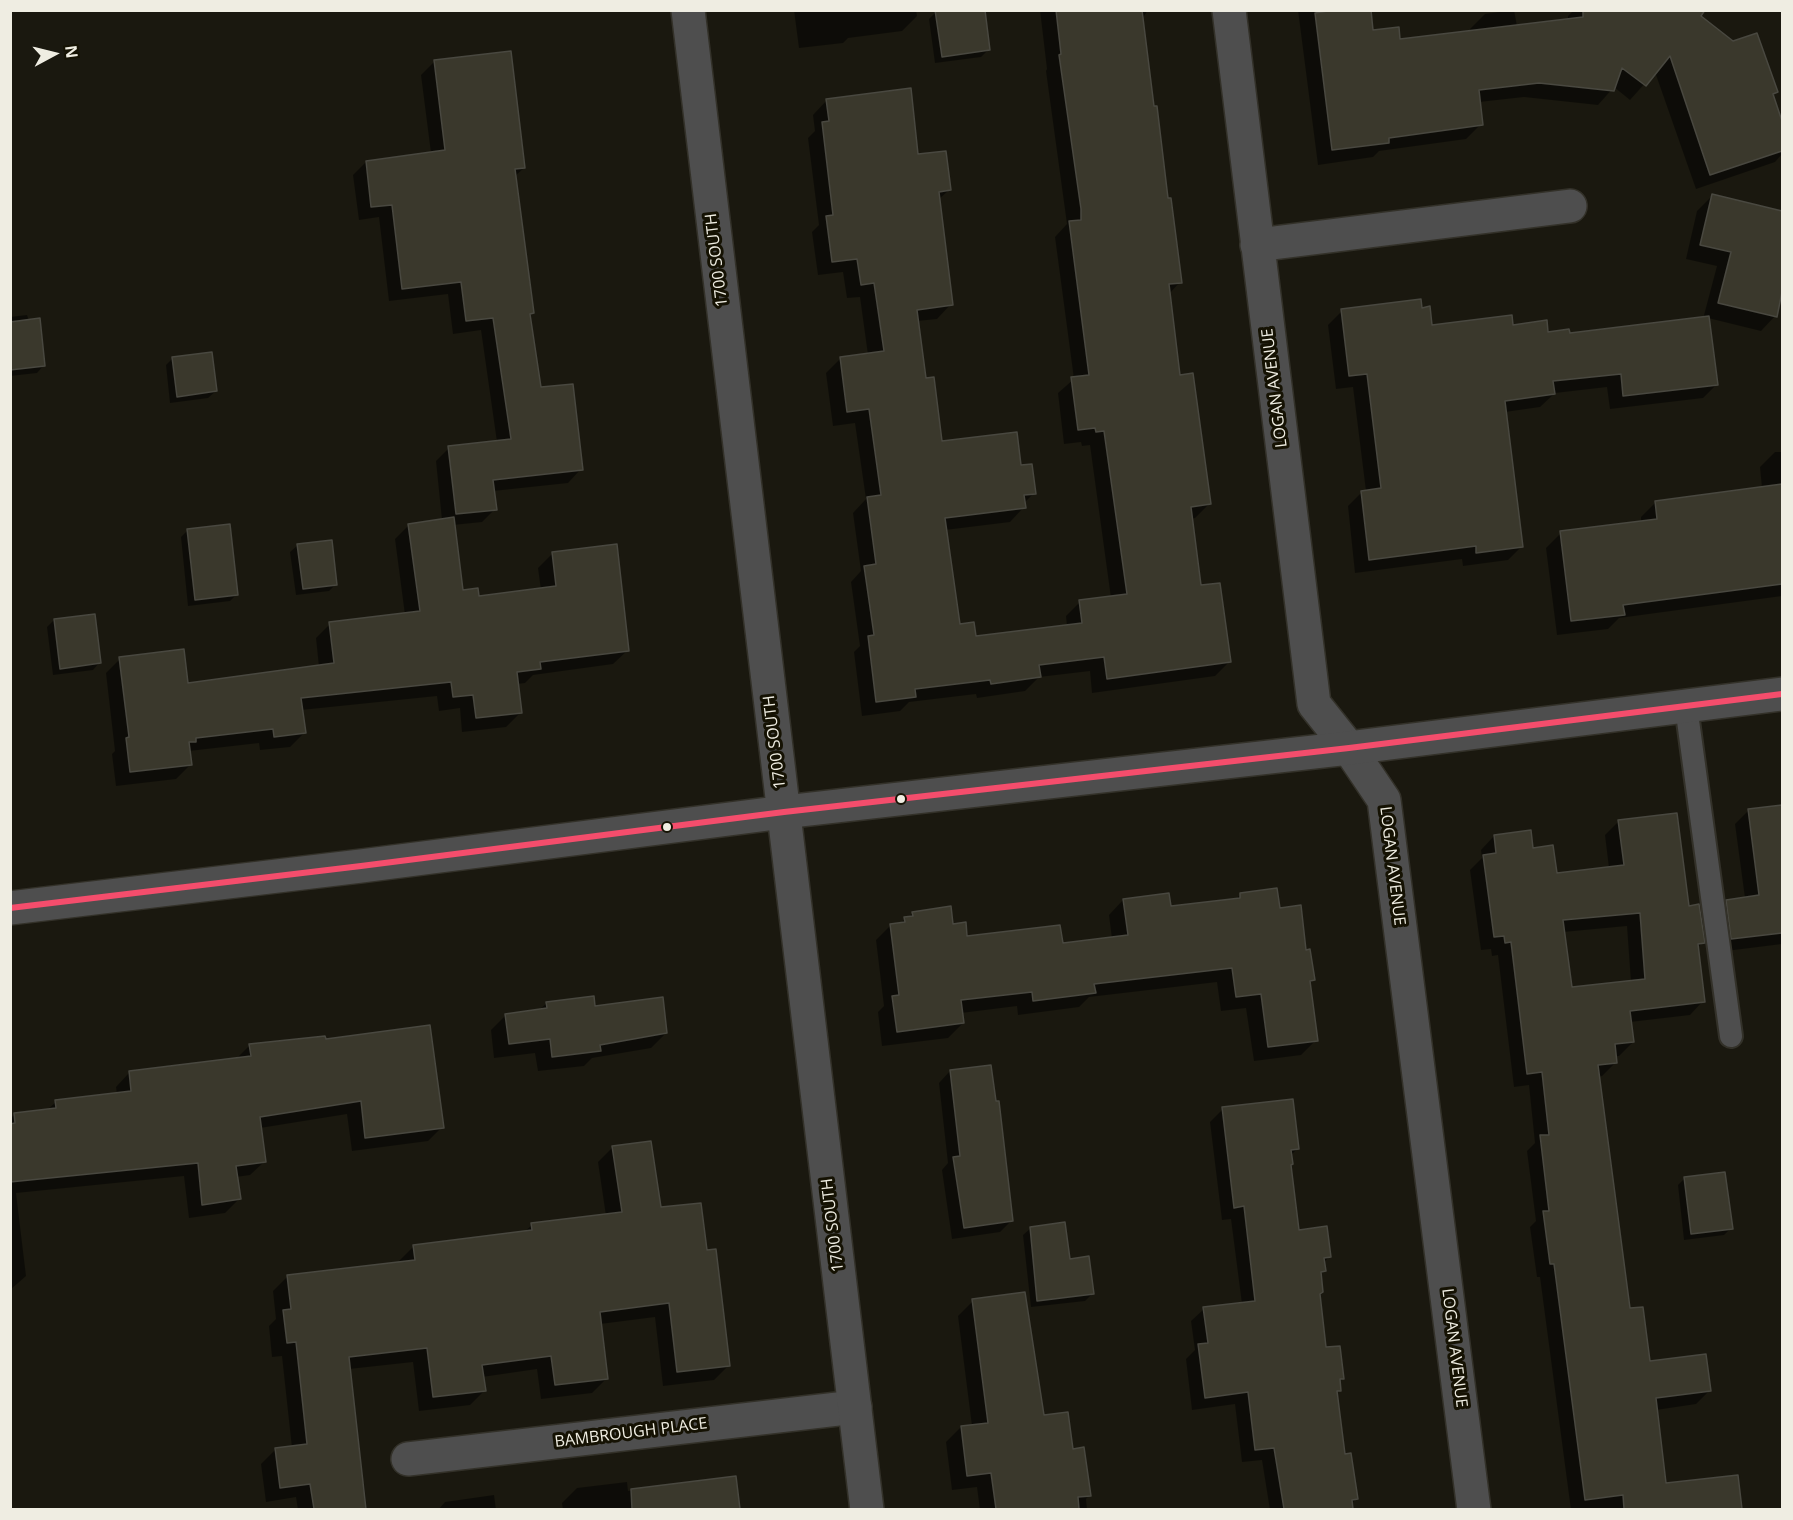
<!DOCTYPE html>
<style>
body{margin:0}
#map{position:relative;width:1793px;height:1520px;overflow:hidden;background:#1a180f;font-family:"Open Sans",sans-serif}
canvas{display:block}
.frame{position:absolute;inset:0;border:12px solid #efede2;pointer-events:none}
.north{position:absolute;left:24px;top:24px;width:60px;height:60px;-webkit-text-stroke:4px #151203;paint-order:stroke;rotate:83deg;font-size:16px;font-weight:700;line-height:24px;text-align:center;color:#efede2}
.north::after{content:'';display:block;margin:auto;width:21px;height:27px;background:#efede2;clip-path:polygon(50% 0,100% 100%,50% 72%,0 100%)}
</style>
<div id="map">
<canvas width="1793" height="1520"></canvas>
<div class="frame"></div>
<div class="north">N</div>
</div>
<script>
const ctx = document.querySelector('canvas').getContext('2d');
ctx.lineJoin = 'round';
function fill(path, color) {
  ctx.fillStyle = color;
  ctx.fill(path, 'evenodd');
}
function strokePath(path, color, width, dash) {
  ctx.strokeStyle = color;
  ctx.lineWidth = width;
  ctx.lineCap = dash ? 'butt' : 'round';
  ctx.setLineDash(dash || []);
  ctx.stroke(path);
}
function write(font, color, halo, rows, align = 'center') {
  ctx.font = font + ' "Open Sans",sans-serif';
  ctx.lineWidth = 6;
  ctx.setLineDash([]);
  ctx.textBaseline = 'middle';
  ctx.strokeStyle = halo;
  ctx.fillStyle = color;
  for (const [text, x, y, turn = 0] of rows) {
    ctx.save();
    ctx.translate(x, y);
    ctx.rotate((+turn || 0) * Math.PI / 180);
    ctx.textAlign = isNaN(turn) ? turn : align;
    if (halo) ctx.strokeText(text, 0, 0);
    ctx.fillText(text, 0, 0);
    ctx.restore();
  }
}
const shadow = new Path2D(`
 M916 10 917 16 902 31 848 38 843 43 799 48 794 10Z
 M1040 10H1148L1142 19 1180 282 1169 294 1179 376 1209 504 1195 518 1191 519 1200 587 1229 662 1215 676 1092 693 1090 671 1039 677 1025 691 977 698 976 694 909 702 900 711 862 716 854 652 860 646 851 582 861 571 853 513 866 499 855 423 833 426 826 373 841 358 868 355 860 297 847 298 843 272 818 275 812 232 819 225 808 138 815 131 813 115 827 100 917 156 949 190 938 200 951 304 937 319 917 321 924 380 941 443 1020 467 1034 493 1024 503V507L1010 522 945 530 958 626 975 637 1067 626 1066 616 1080 602 1111 598 1090 445 1082 446 1081 442 1064 444 1058 393 1074 379 1055 237 1067 224 1046 71 1047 69Z
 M1298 10H1370L1372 31 1399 41 1471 32 1470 29 1485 14 1514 10 1517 26 1568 20V16L1574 10H1692L1776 92 1773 95 1782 125V154L1775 162 1696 189 1655 72 1630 100 1614 87 1598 105 1524 97 1479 102 1481 124 1466 139 1379 151 1373 157 1318 165Z
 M936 12 988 50 981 57 935 63 929 19Z
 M434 62 524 168 514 177 532 313 528 316 540 389 581 469 568 483 493 491 495 509 482 522 453 525 462 591 478 597 541 590 538 568 552 554 628 650 613 664 533 675 525 683 517 684 520 713 506 727 462 732 460 708 439 711 437 696 301 710 304 733 290 747 260 750 259 743 189 751 191 764 176 779 116 786 112 754 115 751 106 673 120 659 187 685 319 667 316 638 330 624 405 615 395 539 409 525 442 520 436 461 449 448 497 442 481 330 453 334 448 294 389 301 379 217 359 220 353 175 366 162 431 153 421 75Z
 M1712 196 1782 213V286L1775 316 1761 331 1708 318 1717 384 1703 398 1610 409 1607 387 1555 393 1540 407 1505 412 1522 546 1508 560 1463 566 1462 559 1355 573 1348 506 1362 492 1366 491 1353 387 1336 389 1328 325 1342 311 1421 310 1431 327 1512 326 1547 333 1569 335 1703 319 1717 266 1686 259 1697 211Z
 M27 315 44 365 37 373 10 376V317Z
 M173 358 216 391 208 398 170 403 166 365Z
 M1782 448V596L1619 618 1608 629 1557 635 1546 548 1561 533 1641 523V517L1656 502 1762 488 1760 467 1775 452H1781Z
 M188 530 237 594 230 601 188 606 181 537Z
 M298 545 336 584 329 591 296 595 290 552Z
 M54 620 100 662 93 670 53 675 47 627Z
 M1782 806V947V944L1718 952 1713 915 1727 901 1745 898 1735 824 1749 810Z
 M1619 821 1687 908 1703 942 1697 948 1703 1001 1690 1015 1630 1022 1633 1042 1619 1056H1615L1616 1062 1602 1076 1598 1077 1628 1310 1649 1363 1710 1390 1696 1404 1656 1410 1665 1485 1736 1476 1740 1510H1571L1540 1277H1537L1530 1227 1536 1221 1527 1151 1535 1143 1529 1085 1514 1087 1498 955 1492 956 1491 949 1481 950 1470 870 1482 858 1481 850 1494 836 1531 849 1556 875 1609 868 1605 835ZM1627 926 1631 982 1571 989 1563 932Z
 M1241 894 1279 909 1305 951 1313 980 1309 984 1316 1040 1301 1055 1254 1061 1246 1008 1221 1011 1217 982 1089 997 1079 1007 1018 1015 1017 1006 961 1013 963 1023 948 1038 882 1046 878 1012 884 1006 876 940 891 925 899 924 913 913 952 926 966 938 1061 945 1112 939 1109 915 1123 900 1169 908 1235 900Z
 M547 1003 594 1007 666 1033 651 1048 592 1058 584 1066 538 1071 535 1053 494 1058 491 1030 506 1015 539 1010Z
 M324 1041 442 1127 428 1141 352 1151 347 1114 260 1128 264 1162 250 1175 236 1177 239 1199 225 1213 189 1218 184 1176 16 1193 26 1276 10 1290V1119L15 1114 47 1110 56 1102 117 1094 116 1087 129 1073 236 1059 250 1045Z
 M950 1071 1012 1220 1000 1232 952 1239 942 1170 948 1163 939 1083Z
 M1223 1109 1298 1148 1291 1155 1289 1166 1297 1231 1329 1257 1323 1263 1324 1271 1319 1275 1318 1294 1325 1349 1343 1378 1339 1383 1340 1390 1336 1394 1344 1455 1357 1498 1351 1504V1510H1270L1262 1460 1242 1462 1235 1404 1192 1410 1186 1359 1195 1350 1191 1321 1204 1309 1242 1304 1231 1219 1222 1220 1210 1122Z
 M612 1148 660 1209 705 1252 729 1365 714 1380 663 1386 655 1317 600 1324 607 1378 592 1393 541 1399 537 1369 482 1377 484 1391 470 1405 419 1411 413 1362 349 1369 361 1483H364L367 1510H298L296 1497 266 1502 261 1464 276 1449 292 1448 282 1356 272 1357 269 1326 276 1319 273 1291 288 1276 399 1264V1261L414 1246 524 1232 532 1225 606 1216 598 1162Z
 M1685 1178 1731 1228 1724 1235 1684 1240 1678 1185Z
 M1031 1228 1092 1294 1085 1301 1031 1307 1023 1235Z
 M973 1301 1043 1417 1072 1450 1089 1495 1086 1499 1087 1510H980L977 1487 952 1490 946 1442 961 1427 972 1426 958 1316Z
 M735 1477 739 1510H563L562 1503 577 1488 627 1482 628 1491Z
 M494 1495 496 1510H438L445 1502Z`);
const building = new Path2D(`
 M935 10H985L990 50 942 57Z
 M1056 10H1142L1154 106H1157L1168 198H1171L1182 283 1169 284 1180 375 1193 373 1211 504 1191 507 1201 585 1220 583 1231 662 1107 679 1104 657 1039 665 1041 677 991 684 990 680 915 689 916 697 876 702 868 636 874 635 864 566 876 564 867 497 881 495 869 409 847 412 840 357 884 351 874 283 861 285 857 259 832 262 826 216 833 215 822 122 829 121 826 99 911 88 918 154 946 151 951 190 939 192 953 305 917 310 926 378 934 377 942 441 1017 432 1021 465 1032 464 1036 494 1024 495 1026 508 945 518 960 624 974 622 976 636 1082 623 1079 600 1127 594 1104 431 1096 432 1095 428 1078 430 1071 377 1089 375 1069 221 1081 220V209L1059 55 1061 54Z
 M1334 10H1371L1373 30 1399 27 1400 39 1583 17V10H1705L1701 16 1733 41 1757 33 1778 92 1773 94 1782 121V151L1710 175 1670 56 1646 86 1622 68 1614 91 1539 83 1479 90 1483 125 1389 138V143L1332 150 1315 13Z
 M511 51 525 168 515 169 534 313 530 314 541 387 573 384 583 470 493 480 497 510 456 514 448 446 511 439 493 318 466 321 461 282 402 289 392 205 371 207 366 161 445 150 434 60Z
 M1712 194 1782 211V292L1777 317 1718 303 1731 252 1700 245Z
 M1421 299 1422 308 1430 306 1432 325 1512 315 1513 325 1547 320 1548 332 1569 329 1570 333 1709 316 1718 385 1623 396 1621 374 1553 381 1555 394 1505 401 1523 547 1476 553V546L1369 560 1361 491 1381 488 1367 374 1349 376 1341 309Z
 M40 318 45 366 10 370V322Z
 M212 352 217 391 177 397 172 357Z
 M1782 484V584L1623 605 1625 615 1571 621 1560 531 1657 519 1655 501Z
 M454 517 463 590 478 588 479 596 556 586 552 552 617 544 629 651 540 662 541 669 517 672 522 713 476 718 473 695 453 697 451 682 301 698 306 733 274 737 273 729 196 738V742H189L192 765 130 772 126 738 129 737 119 657 184 649 188 683 334 663 329 622 420 611 408 524Z
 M230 524 238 595 195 600 187 529Z
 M332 540 337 585 303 589 297 544Z
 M95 614 101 663 60 669 54 619Z
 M1782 805V933L1731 939 1726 900 1759 895 1748 809Z
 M1677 813 1689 906 1699 904 1705 943 1698 944 1705 1002 1630 1011 1634 1042 1615 1044 1617 1063 1598 1065 1630 1308 1643 1307 1650 1361 1706 1354 1711 1391 1656 1398 1666 1483 1738 1475 1742 1509H1624L1623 1495 1585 1500 1554 1264H1550L1543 1211H1549L1540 1135H1549L1542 1072 1527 1074 1511 942 1505 943 1504 936 1494 937 1483 855 1496 853 1494 835 1531 830 1533 848 1553 845 1557 873 1624 865 1618 820ZM1640 913 1645 979 1572 987 1563 920Z
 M1277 888 1280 908 1301 905 1306 950 1310 949 1315 980 1310 981 1318 1041 1268 1047 1261 994 1236 997 1232 968 1094 984 1096 993 1033 1001 1032 992 961 1000 964 1023 897 1032 892 996 899 995 890 924 905 922 904 917 913 916 912 912 951 906 953 924 966 922 967 936 1060 925 1063 943 1128 935 1123 899 1169 893 1171 906 1240 898V893Z
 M594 996 595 1006 663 997 667 1033 600 1045 601 1051 552 1057 550 1039 509 1044 505 1014 547 1008 546 1002Z
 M430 1025 444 1128 365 1138 361 1101 260 1117 266 1162 236 1166 241 1199 202 1205 198 1163 10 1182V1124L15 1123 14 1113 56 1108 55 1100 131 1091 129 1071 251 1056 249 1044 325 1036 326 1039Z
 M991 1065 996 1101H999L1013 1221 964 1228 953 1157 960 1156 950 1070Z
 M1293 1099 1299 1149 1291 1150 1293 1164 1291 1165 1299 1230 1327 1226 1331 1257 1324 1258 1326 1271 1321 1272 1323 1292 1320 1294 1326 1347 1340 1346 1344 1379H1340L1341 1391H1337L1345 1454 1351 1453 1358 1499 1352 1500 1353 1509H1284L1274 1448 1255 1450 1248 1392 1205 1398 1198 1344 1208 1343 1203 1307 1255 1301 1244 1206 1234 1208 1222 1107Z
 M651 1141 661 1207 701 1203 707 1250 716 1249 730 1366 677 1372 669 1303 600 1312 608 1379 555 1385 551 1356 482 1365 486 1391 433 1397 427 1348 349 1357 366 1509H314L310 1484 280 1488 275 1448 307 1444 296 1342 287 1343 283 1310 291 1309 287 1275 415 1260 413 1245 532 1230 531 1223 622 1212 612 1146Z
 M1725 1172 1733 1229 1691 1234 1684 1177Z
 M1065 1222 1070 1259 1089 1256 1094 1294 1037 1301 1030 1227Z
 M1025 1292 1044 1415 1068 1412 1073 1449 1084 1447 1091 1496 1078 1497 1079 1509H996L991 1473 967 1476 961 1426 988 1423 972 1299Z
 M736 1476 740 1509H632L631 1489Z`);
const service = new Path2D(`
 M1686 706 1731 1036`);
const minor = new Path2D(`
 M1229 10 1314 704 1349 748 1384 800 1474 1510
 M1257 245 1570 206
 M408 1459 855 1407`);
const tertiary = new Path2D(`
 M688 10 867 1510
 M10 908 361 866 784 812 1349 748 1782 694`);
const bus1 = new Path2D(`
 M10 908 361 866 784 812 1349 748 1782 694`);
const markers = [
 [901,799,5,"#efede2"],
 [667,827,5,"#efede2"]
];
const streetNames = [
 ["1700 SOUTH",717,260,-97],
 ["LOGAN AVENUE",1275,388,-97],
 ["1700 SOUTH",775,742,-97],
 ["LOGAN AVENUE",1392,866,83],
 ["1700 SOUTH",833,1225,-97],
 ["LOGAN AVENUE",1454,1348,83],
 ["BAMBROUGH PLACE",631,1433,-7]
];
fill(shadow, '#0007');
fill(building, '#3a382c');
strokePath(building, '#494840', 1.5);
strokePath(service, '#333129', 26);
strokePath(minor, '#333129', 36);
strokePath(tertiary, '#333129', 36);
strokePath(service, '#4e4e4e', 22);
strokePath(minor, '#4e4e4e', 33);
strokePath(tertiary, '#4e4e4e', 33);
strokePath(bus1, '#f44d6c', 6);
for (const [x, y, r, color] of markers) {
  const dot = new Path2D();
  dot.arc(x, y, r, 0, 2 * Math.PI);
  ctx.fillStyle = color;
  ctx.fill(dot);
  strokePath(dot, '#151203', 2);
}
write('16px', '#efede2', '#151203', streetNames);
</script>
